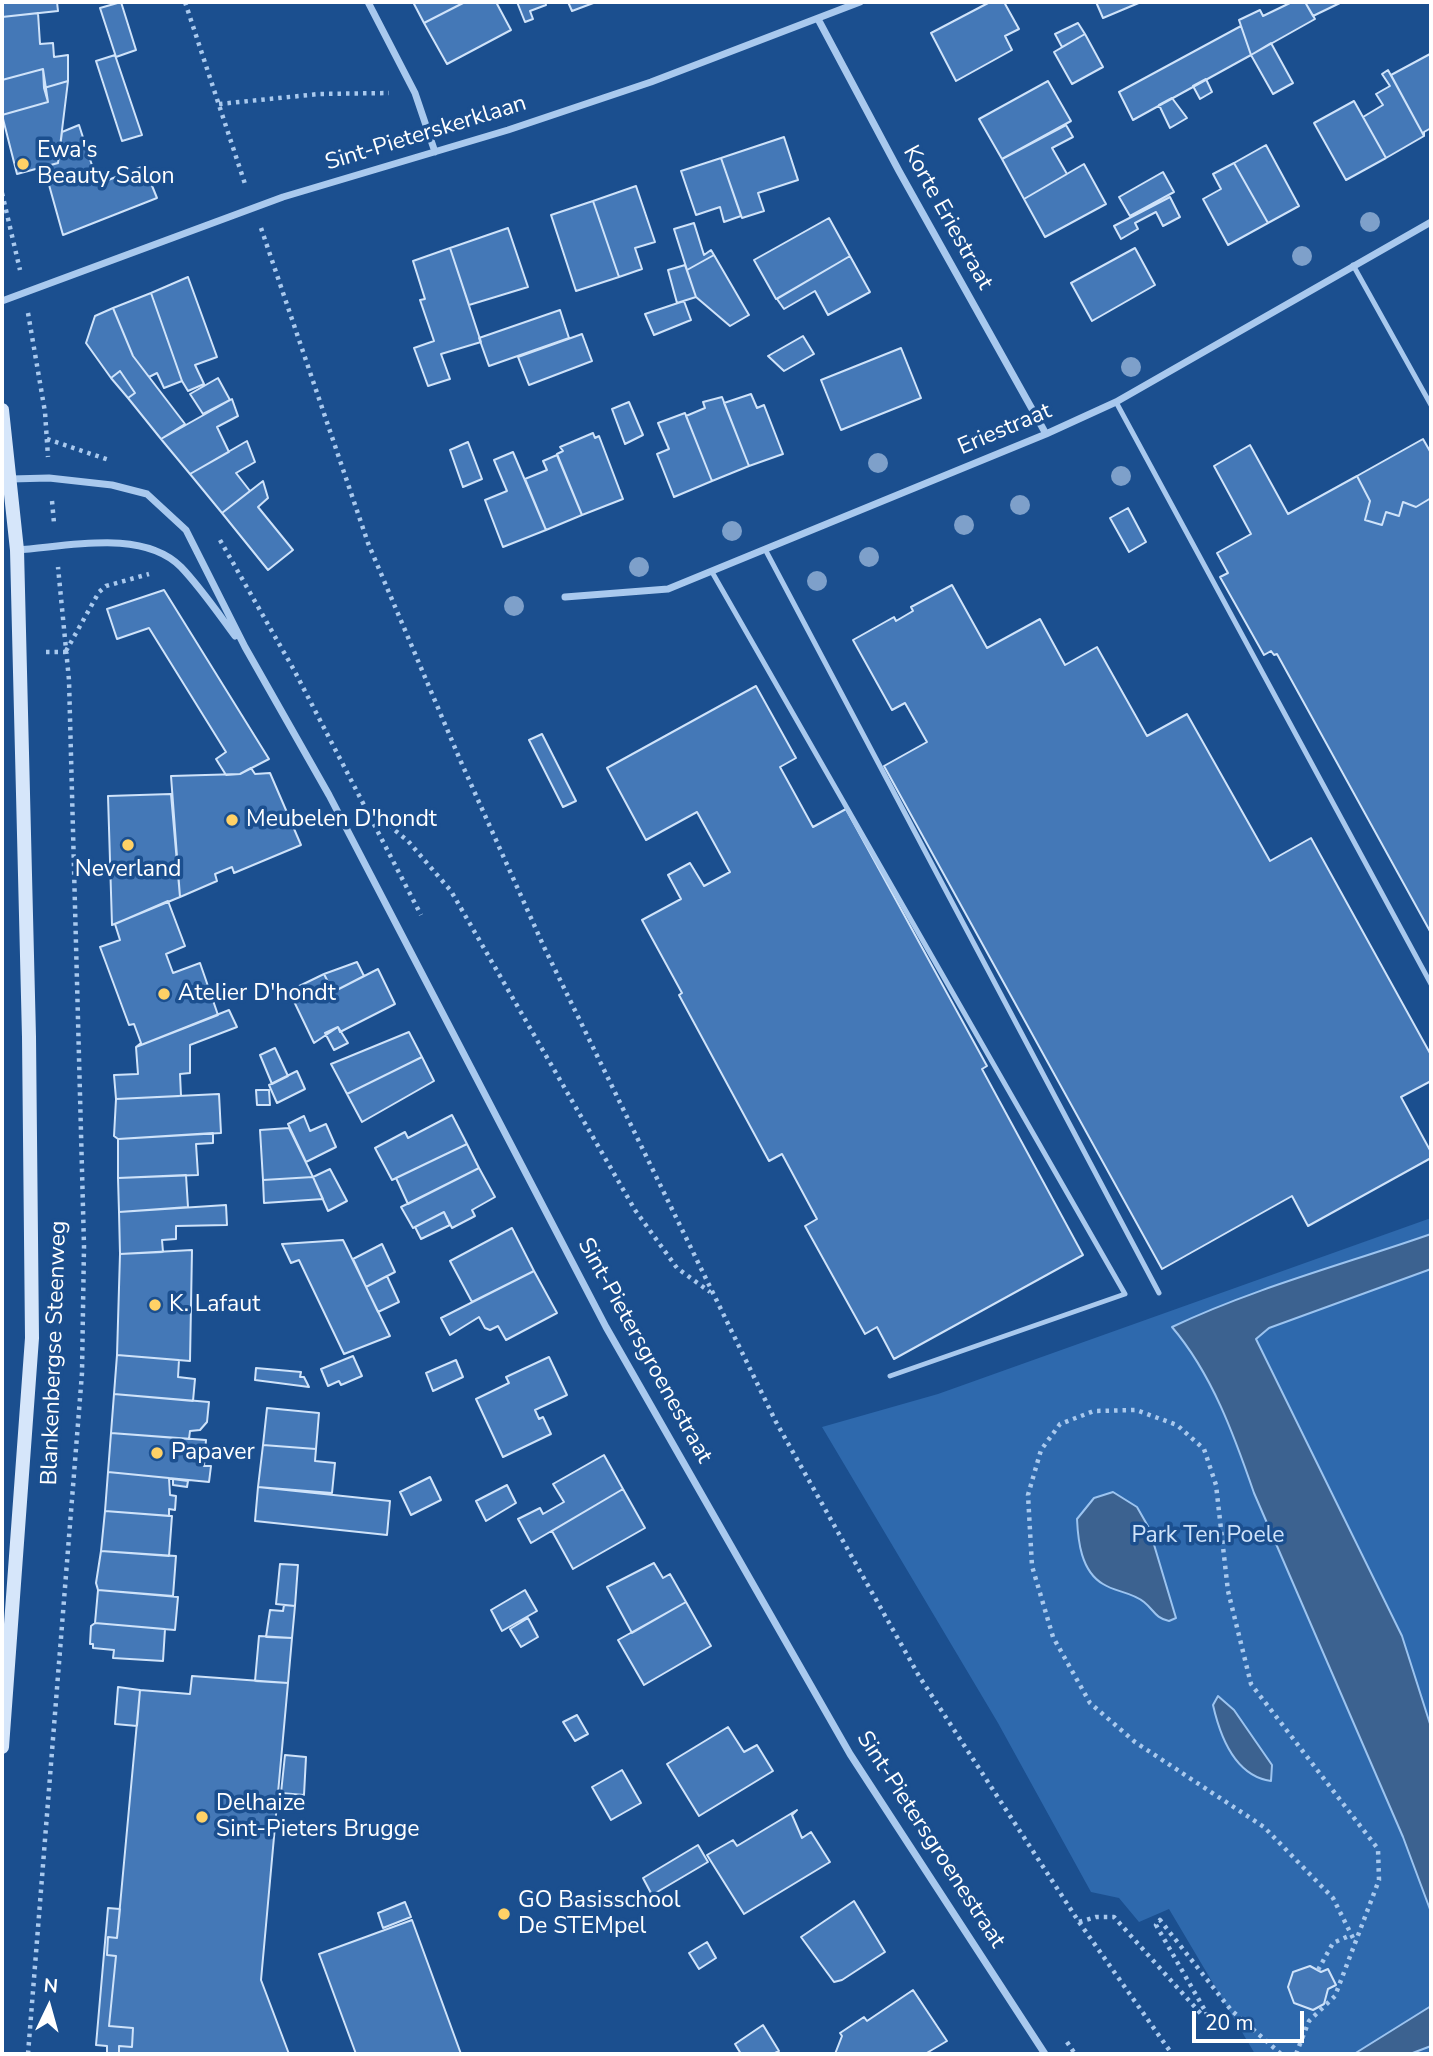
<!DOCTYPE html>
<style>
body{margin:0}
#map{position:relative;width:1433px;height:2056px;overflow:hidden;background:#1b4f8f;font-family:"Nunito Sans",sans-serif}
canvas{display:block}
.frame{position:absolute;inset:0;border:4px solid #fff;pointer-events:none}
.north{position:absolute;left:14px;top:1972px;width:70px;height:70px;-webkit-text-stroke:5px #1b4f8f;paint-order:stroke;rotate:5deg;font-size:19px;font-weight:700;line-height:28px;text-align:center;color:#fff}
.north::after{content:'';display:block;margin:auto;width:24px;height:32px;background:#fff;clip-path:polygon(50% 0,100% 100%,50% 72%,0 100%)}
.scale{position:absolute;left:1192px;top:2011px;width:112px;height:32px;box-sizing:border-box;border:4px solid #fff;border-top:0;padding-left:9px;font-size:21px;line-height:24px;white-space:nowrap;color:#fff;-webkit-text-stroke:5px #1b4f8f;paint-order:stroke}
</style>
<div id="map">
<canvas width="1433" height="2056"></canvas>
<div class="frame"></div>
<div class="north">N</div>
<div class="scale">20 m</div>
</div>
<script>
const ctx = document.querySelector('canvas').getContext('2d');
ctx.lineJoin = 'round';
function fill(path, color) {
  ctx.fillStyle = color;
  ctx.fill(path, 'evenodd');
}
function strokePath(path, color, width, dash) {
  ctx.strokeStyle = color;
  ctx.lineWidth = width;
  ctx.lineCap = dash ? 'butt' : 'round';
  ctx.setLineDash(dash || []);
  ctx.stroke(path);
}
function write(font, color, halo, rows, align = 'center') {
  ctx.font = font + ' "Nunito Sans",sans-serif';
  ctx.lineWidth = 7;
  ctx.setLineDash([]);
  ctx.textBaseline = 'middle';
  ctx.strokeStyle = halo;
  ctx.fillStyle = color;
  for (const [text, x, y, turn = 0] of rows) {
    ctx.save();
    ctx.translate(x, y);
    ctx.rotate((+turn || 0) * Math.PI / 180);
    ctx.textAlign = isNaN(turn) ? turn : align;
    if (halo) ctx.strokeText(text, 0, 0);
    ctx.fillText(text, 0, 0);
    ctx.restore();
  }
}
const green = new Path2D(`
 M1431 1218V2054H1255L1169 1909 1139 1922 1119 1898 1091 1892 998 1723 822 1427 938 1394Z`);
const water = new Path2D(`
 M1431 1234V1269L1269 1328 1256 1339 1402 1636 1431 1727V1912L1403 1837 1254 1493C1234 1435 1212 1374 1172 1327 1254 1288 1345 1264 1431 1234Z
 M1113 1492 1137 1507 1149 1528 1176 1618 1169 1621C1155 1618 1154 1610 1144 1602 1132 1592 1115 1592 1103 1584 1081 1571 1078 1541 1077 1519L1094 1498Z
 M1218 1696 1234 1710 1272 1765 1271 1781C1235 1776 1220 1736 1213 1705Z
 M1431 2006V2046L1410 2054H1354Z`);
const building = new Path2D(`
 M2 2H57L58 11 2 17Z
 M121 2 136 50 116 57 100 8Z
 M413 2H465L424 23Z
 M465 2H496L511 30 447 64 424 23Z
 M517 2H545L546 5 530 11 533 19 525 22Z
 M568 2H596L572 11Z
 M990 2H1004L1019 29 1005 36 1012 50 956 81 931 33Z
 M1096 2H1141L1103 18Z
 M1292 2H1305L1315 19 1251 55 1239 20 1260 10 1263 16Z
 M1305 2H1342L1313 16Z
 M38 13 40 44 53 43 54 57 68 55V81L44 88 43 69 2 80V17Z
 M1078 23 1085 34 1062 47 1055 34Z
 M1241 26 1251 55 1133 120 1119 92Z
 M1085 34 1103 67 1072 84 1054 52Z
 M1271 43 1293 83 1273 94 1251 55Z
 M1430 54 1431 128 1424 132V136L1391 75Z
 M115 55 142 135 122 141 96 61Z
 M43 69 48 102 2 115V80Z
 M1388 70 1424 136 1386 158 1363 117 1383 105 1376 94 1390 86 1382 74Z
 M1206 79 1212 92 1200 99 1193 86Z
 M68 81 58 163 17 174 2 115 48 102 44 88Z
 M1048 81 1071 121 1002 159 979 119Z
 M1172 98 1187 118 1170 128 1159 105Z
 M1354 101 1386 158 1346 180 1314 123Z
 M79 125 98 184 144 166 157 198 63 235 44 167 58 163 62 132Z
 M1066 125 1073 137 1052 148 1067 174 1024 199 1002 159Z
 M784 137 798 180 758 193 764 211 742 218 721 158Z
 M1266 145 1299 206 1268 223 1234 163Z
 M721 158 741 216 724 222 720 207 696 215 681 171Z
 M1234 163 1268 223 1228 245 1203 199 1221 189 1213 174Z
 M1084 164 1106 204 1045 237 1024 199Z
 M1163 172 1174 192 1130 216 1119 197Z
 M636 186 655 242 635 248 642 269 619 277 593 201Z
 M1170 197 1180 217 1163 226 1156 212 1135 223 1138 229 1121 239 1114 226Z
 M593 201 619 277 576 291 551 215Z
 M829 218 850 256 776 299 754 260Z
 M694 223 704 255 711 250 714 255 687 270 674 229Z
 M508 228 528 287 469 305 450 248Z
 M450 248 481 342 441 354 450 379 428 386 414 348 434 341 420 300 425 299 413 261Z
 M1135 248 1155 285 1092 321 1071 283Z
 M714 255 749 315 730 326 696 297 687 270Z
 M850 256 870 292 828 315 815 291 784 309 777 299Z
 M685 265 696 297 677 303 668 270Z
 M188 277 217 357 195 365 204 384 188 391 182 381 151 293Z
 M151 293 182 381 164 388 157 373 149 377 133 356 113 308Z
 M684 301 691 320 654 335 645 314Z
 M113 308 133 356 185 424 161 439 128 398 135 393 120 371 111 378 86 343 95 316Z
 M560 310 569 338 489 366 479 338Z
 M582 334 592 361 529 385 518 357Z
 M803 336 814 354 784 371 768 356Z
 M901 348 921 398 841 430 821 380Z
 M120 371 135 393 128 398 111 378Z
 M218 378 230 400 203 414 190 394Z
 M751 394 757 408 764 405 783 454 749 466 724 403Z
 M722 397 749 466 712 481 686 416 705 408 703 402Z
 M232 399 238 416 217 427 229 452 190 474 161 439Z
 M629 402 643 435 625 444 612 409Z
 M685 413 712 481 674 497 657 454 669 449 658 423Z
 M593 433 595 438 599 436 623 499 582 515 557 454 563 451 560 447Z
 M1423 439 1431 453V498L1416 507 1403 502 1399 516 1386 512 1382 525 1365 520 1370 501 1357 476Z
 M247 441 255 462 236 473 250 491 222 513 190 474Z
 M468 442 482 479 463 487 450 450Z
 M1250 445 1288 514 1357 476 1370 501 1365 520 1382 525 1386 512 1399 516 1403 502 1416 507 1431 498V933L1277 654 1274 655 1271 651 1264 655 1220 577 1228 573 1217 553 1251 534 1214 466Z
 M513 452 546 530 503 547 485 500 507 491 494 460Z
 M557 455 582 515 546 530 525 479 547 470 543 461Z
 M263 481 268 498 258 507 293 550 268 570 222 513Z
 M1128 508 1146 542 1129 552 1110 518Z
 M952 585 987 648 1040 619 1065 665 1097 647 1147 736 1187 714 1270 861 1311 838 1431 1055V1081L1401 1097 1431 1152V1158L1308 1226 1292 1196 1162 1269 884 766 927 742 905 703 892 710 853 640 894 617 896 621 913 611 911 607Z
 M164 590 269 759 240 774 226 775 216 759 226 752 149 628 117 639 107 609Z
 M756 686 796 758 780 767 813 827 846 809 987 1066 982 1069 1083 1255 894 1359 877 1327 865 1334 805 1226 817 1219 782 1154 769 1161 679 995 682 993 642 920 681 899 668 875 690 863 704 886 730 872 697 812 646 840 607 768Z
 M542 734 576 801 563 807 529 740Z
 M251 768 255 774 270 773 301 845 234 873 232 867 215 874 217 881 180 897 171 776 240 774Z
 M171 794 180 897 112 925 108 796Z
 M168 901 185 946 166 954 173 973 200 963 218 1015 136 1047 141 1043 134 1024 129 1025 100 947 120 940 115 924Z
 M357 962 364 976 333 992 324 974Z
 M378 969 395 1004 340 1032 338 1027 314 1043 289 991 324 974 333 992Z
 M229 1010 237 1027 190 1045V1073L180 1074 181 1096 116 1099 114 1075 138 1074 136 1047Z
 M338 1027 348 1043 334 1050 325 1033Z
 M409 1032 422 1057 347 1094 331 1064Z
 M275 1048 288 1076 272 1084 260 1055Z
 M422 1057 434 1081 362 1122 347 1094Z
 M297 1071 305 1089 277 1103 269 1085Z
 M256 1090H269L270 1105H257Z
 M219 1094 221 1133 118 1139 114 1136 116 1099Z
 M452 1115 467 1144 392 1180 375 1148 405 1132 408 1138Z
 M304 1116 310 1131 326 1124 336 1147 306 1162 288 1124Z
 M289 1128 313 1177 263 1180 260 1130Z
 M213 1133V1143L196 1144 198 1175 118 1178V1139Z
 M467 1144 479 1168 408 1204 396 1178Z
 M479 1168 495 1197 472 1210 475 1216 452 1228 444 1212 413 1228 401 1207Z
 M330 1169 347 1201 328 1211 313 1177Z
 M186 1175 188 1207 119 1212 118 1178Z
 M313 1177 323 1199 264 1203 263 1180Z
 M226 1205 227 1225 176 1226V1239L162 1240 163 1252 120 1254 119 1212Z
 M444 1212 450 1225 421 1239 415 1227Z
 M512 1228 534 1271 472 1302 450 1261Z
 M343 1240 390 1336 344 1354 299 1260 291 1263 282 1244Z
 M382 1244 395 1272 366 1287 353 1259Z
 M192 1250 190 1361 117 1355 120 1254Z
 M534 1271 557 1313 506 1340 498 1326 490 1330 485 1328 479 1317 450 1335 441 1318Z
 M387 1276 399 1302 378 1312 366 1287Z
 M117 1355 179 1360 178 1377 195 1379 193 1401 114 1394Z
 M353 1356 362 1376 341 1385 339 1381 328 1386 321 1369Z
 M549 1357 567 1395 535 1410 539 1419 543 1417 551 1434 503 1457 476 1399 509 1383 506 1377Z
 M456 1360 463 1377 433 1391 426 1373Z
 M256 1368 301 1372 300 1377H304L309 1387 255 1380Z
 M114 1394 209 1402 207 1422 200 1430 190 1431 189 1439 111 1433Z
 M267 1408 319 1413 316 1449 263 1445Z
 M111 1433 206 1440 204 1466H211L209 1482 108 1472Z
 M263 1445 316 1449 315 1461 335 1463 332 1493 258 1487Z
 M604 1455 623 1489 531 1543 518 1519 540 1508 543 1514 564 1502 553 1484Z
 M108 1472 169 1478 170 1495 176 1496 175 1510 169 1509V1516L105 1511Z
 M430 1477 441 1500 411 1515 400 1492Z
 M173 1479 188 1481 187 1487 173 1485Z
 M507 1485 516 1503 486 1521 476 1501Z
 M258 1487 390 1501 387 1535 255 1521Z
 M623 1489 645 1528 573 1569 552 1531Z
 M105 1511 172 1516 169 1556 101 1551Z
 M101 1551 176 1556 173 1596 98 1590 96 1583Z
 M654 1563 663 1578 670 1574 686 1602 632 1633 607 1587Z
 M280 1564 298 1565 295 1606 276 1604Z
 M98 1590 178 1597 175 1630 95 1623Z
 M525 1590 537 1611 502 1631 491 1610Z
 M686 1602 711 1646 644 1685 618 1640Z
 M284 1605 295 1606 292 1638 266 1637 270 1610 283 1611Z
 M528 1618 538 1637 521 1647 510 1629Z
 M95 1623 165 1629 163 1661 113 1658 114 1650 93 1648V1644H90L91 1626Z
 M259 1636 292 1638 288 1683 255 1681Z
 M192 1676 288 1683 261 1980 289 2054H119V2046L132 2047 133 2028 109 2026 116 1956 107 1955 108 1937 117 1938 140 1690 190 1694Z
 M118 1687 140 1690 137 1726 115 1724Z
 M577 1715 588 1734 575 1741 563 1722Z
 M728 1727 744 1752 757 1745 773 1771 699 1816 667 1764Z
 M285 1755 306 1757 304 1795 281 1793Z
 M622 1770 641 1803 611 1820 592 1787Z
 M797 1810 792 1815 802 1838 811 1832 830 1862 744 1914 707 1855 733 1840 737 1846Z
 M698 1845 708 1862 652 1895 643 1878Z
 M854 1901 885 1952 842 1980 834 1982 801 1937Z
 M405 1902 411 1917 383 1928 378 1913Z
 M108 1908 120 1909 117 1938 108 1937 107 1955 116 1956 109 2026 133 2028 132 2047 119 2046V2054H107V2046L96 2045Z
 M412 1920 461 2054H356L319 1954Z
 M707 1942 716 1958 699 1969 689 1953Z
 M1310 1966 1321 1972 1328 1969 1336 1985 1328 1989 1324 2004 1313 2010 1294 2003 1288 1987 1293 1972Z
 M913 1990 947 2041 925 2054H835L842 2036 840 2033 864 2017 867 2021Z
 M763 2025 779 2051 773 2054H741L735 2044Z`);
const path = new Path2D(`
 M185 2 246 187
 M219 104 319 94 389 93
 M2 193 20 270
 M261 228 368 543 461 762 544 947 776 1422 919 1676 1079 1922 1172 2054
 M28 313 45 412 48 457
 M47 439 109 460
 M52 501 54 523
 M220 540 294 670 421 915
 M66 651 99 592 106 586 149 574
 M46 652H66
 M369 809 408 841 451 891 635 1210 677 1268 710 1292
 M1079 1922 1096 1917H1114L1202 2015 1207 2014 1156 1925 1160 1920 1231 2010 1281 2054
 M1318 1970 1333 1943 1351 1935
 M1067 2042 1075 2054
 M28 2054 82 1373 84 1246 69 680 58 567
 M1296 2054 1309 2021 1335 1996 1379 1880 1378 1849 1251 1684 1228 1591 1216 1485 1204 1449 1177 1425 1136 1410 1094 1411 1060 1424 1041 1450 1028 1495 1032 1566 1053 1637 1090 1703 1135 1742 1264 1827 1333 1898 1355 1942`);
const lane = new Path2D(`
 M1353 265 1431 405
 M1116 402 1431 984
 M766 551 1159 1293
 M712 572 1125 1294 890 1376`);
const street = new Path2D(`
 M368 2 415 93 435 152
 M818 19 899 171 1046 434
 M2 301 283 197 508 130 651 82 860 2
 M11 479 49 478 112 485 147 494 186 530 245 647 329 795 606 1327 850 1754 1045 2054
 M17 550C66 547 142 528 181 567 201 588 218 613 235 636
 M565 597 668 589 1046 434 1116 402 1431 222`);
const secondary = new Path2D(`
 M2 410 17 550 29 1037 32 1338 2 1747`);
const trees = [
 [1370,222],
 [1302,256],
 [1131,367],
 [878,463],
 [1121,476],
 [1020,505],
 [964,525],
 [732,531],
 [869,557],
 [639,567],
 [817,581],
 [514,606]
];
const markers = [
 [23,164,7,"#ffd166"],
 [232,820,7,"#ffd166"],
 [128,845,7,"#ffd166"],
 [164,994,7,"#ffd166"],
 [155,1305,7,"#ffd166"],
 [157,1453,7,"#ffd166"],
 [202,1817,7,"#ffd166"],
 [504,1914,7,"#ffd166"]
];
const streetNames = [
 ["Sint-Pieterskerklaan",426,134,-17],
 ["Korte Eriestraat",947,218,61],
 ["Eriestraat",1005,430,-23],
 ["Sint-Pietersgroenestraat",644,1351,61],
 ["Blankenbergse Steenweg",55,1353,-88],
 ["Sint-Pietersgroenestraat",930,1840,57]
];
const poiNames = [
 ["Ewa's",37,151],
 ["Beauty Salon",37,177],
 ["Meubelen D'hondt",246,820],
 ["Neverland",128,870,"center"],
 ["Atelier D'hondt",178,994],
 ["K. Lafaut",169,1305],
 ["Papaver",171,1453],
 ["Delhaize",216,1804],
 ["Sint-Pieters Brugge",216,1830],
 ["GO Basisschool",518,1901],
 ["De STEMpel",518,1927]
];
const parkNames = [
 ["Park Ten Poele",1208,1536]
];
fill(green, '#2e69ad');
fill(water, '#3c6290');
strokePath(water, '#9cc4f0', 2);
fill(building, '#4478b7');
strokePath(building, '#cfe3fa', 2);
strokePath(path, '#a9c9ee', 4.5, [3.5, 5]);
strokePath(lane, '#a9c9ee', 5);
strokePath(street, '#a9c9ee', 7);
strokePath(secondary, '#d6e6fa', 14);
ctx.fillStyle = '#7ea0ca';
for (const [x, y] of trees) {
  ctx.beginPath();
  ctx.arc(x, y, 10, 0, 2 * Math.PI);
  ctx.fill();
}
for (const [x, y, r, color] of markers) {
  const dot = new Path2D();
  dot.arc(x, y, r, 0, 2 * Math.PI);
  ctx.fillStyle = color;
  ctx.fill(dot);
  strokePath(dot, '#1b4f8f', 2.5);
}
write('23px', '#fff', '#1b4f8f', streetNames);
write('23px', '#fff', '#1b4f8f', poiNames, 'left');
write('23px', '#cfe3fa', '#1b4f8f', parkNames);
</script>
